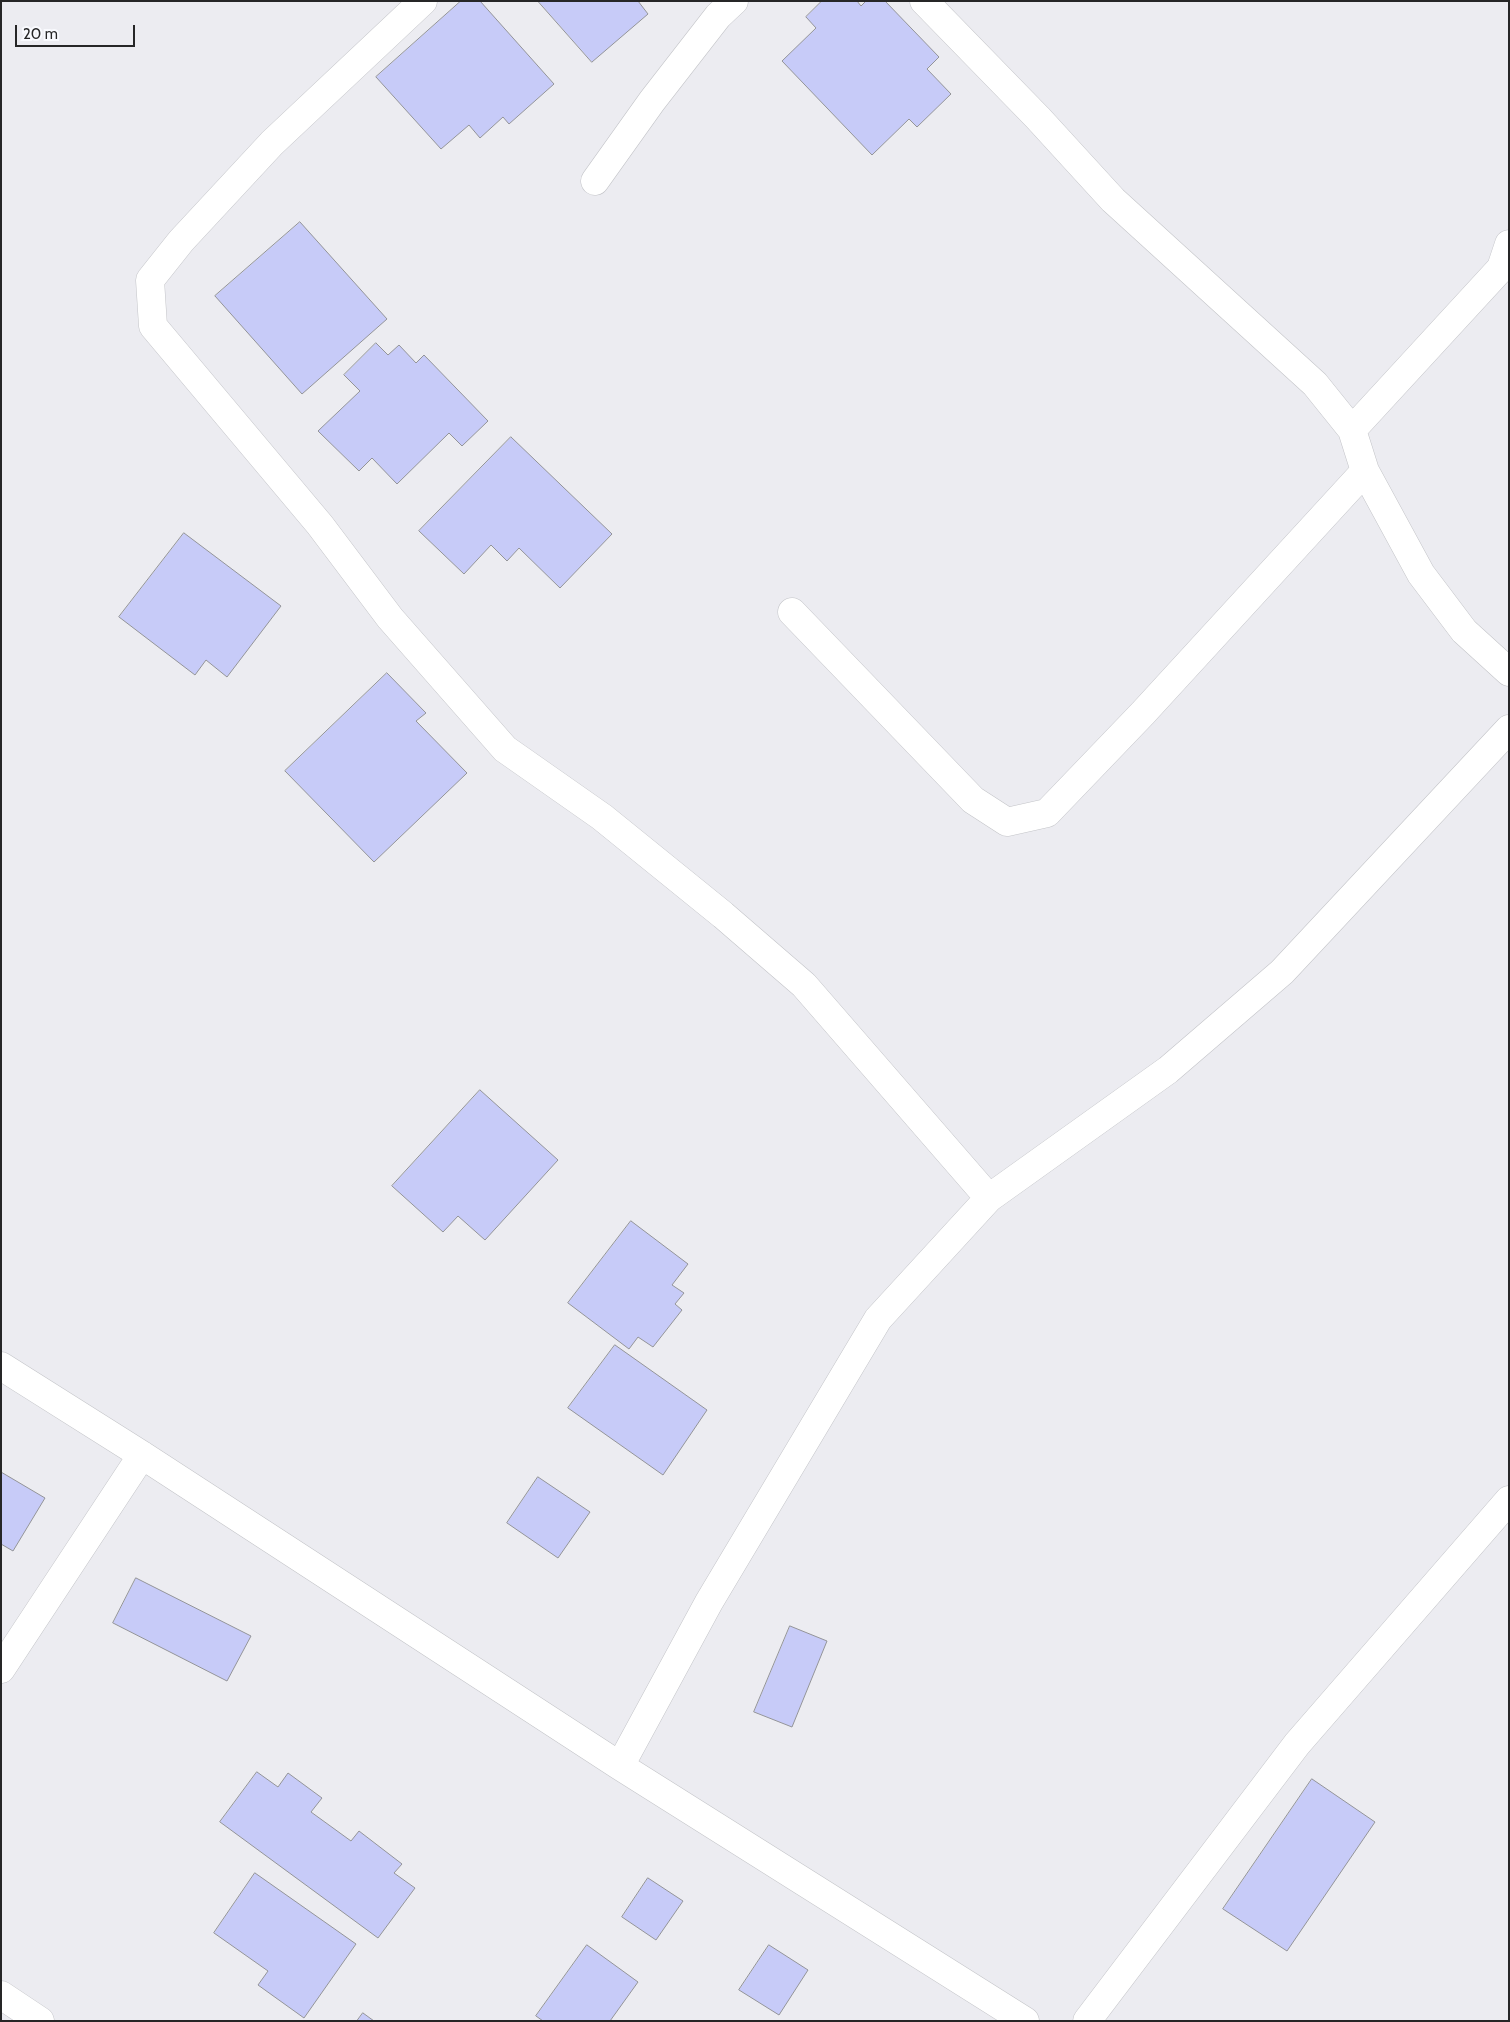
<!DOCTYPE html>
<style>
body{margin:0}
#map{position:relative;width:1510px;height:2022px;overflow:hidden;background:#ececf1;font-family:Cabin,sans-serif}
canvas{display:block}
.frame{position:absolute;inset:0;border:2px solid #262627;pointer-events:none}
.scale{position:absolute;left:15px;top:25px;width:120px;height:22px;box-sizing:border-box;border:2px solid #262627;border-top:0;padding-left:6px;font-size:15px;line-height:18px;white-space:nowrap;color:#262627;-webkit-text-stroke:4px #f9fafe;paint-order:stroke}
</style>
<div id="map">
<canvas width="1510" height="2022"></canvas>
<div class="frame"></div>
<div class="scale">20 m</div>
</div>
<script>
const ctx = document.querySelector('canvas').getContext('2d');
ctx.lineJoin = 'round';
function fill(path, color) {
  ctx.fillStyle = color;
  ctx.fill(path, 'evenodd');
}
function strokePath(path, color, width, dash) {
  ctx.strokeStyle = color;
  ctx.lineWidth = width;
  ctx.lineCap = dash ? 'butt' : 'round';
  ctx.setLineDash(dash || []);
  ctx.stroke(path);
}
const building = new Path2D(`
 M461 1H480L554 84 509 124 503 117 480 138 469 125 441 149 376 77Z
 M538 1H638L648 14 592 62Z
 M822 1H857L861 6 866 1H885L939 57 927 69 951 94 917 127 909 119 872 155 782 61 816 28 806 17Z
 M300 222 387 319 302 394 215 296Z
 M376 343 388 355 399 345 416 363 424 355 488 421 462 446 449 433 397 484 372 458 359 471 318 431 360 391 344 375Z
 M511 437 612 534 560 588 519 548 507 561 491 545 464 574 419 531Z
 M184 533 281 606 227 677 206 660 195 675 119 617Z
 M387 673 426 713 416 721 467 773 374 862 285 771Z
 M480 1090 558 1160 485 1240 458 1216 443 1232 392 1186Z
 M631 1221 688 1264 672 1285 684 1293 675 1304 682 1310 653 1347 638 1337 629 1349 568 1303Z
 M615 1345 707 1410 663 1475 568 1408Z
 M1 1472 45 1498 13 1551 1 1544Z
 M538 1477 590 1512 558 1558 507 1523Z
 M136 1578 251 1636 227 1681 113 1623Z
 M790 1626 827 1641 792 1727 754 1712Z
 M257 1772 278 1787 288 1773 322 1798 311 1812 351 1841 359 1831 402 1864 394 1873 415 1888 378 1938 220 1822Z
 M1312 1779 1375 1822 1287 1951 1223 1909Z
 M255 1873 356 1944 304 2018 258 1985 268 1971 214 1933Z
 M648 1878 683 1901 656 1940 622 1917Z
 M587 1945 638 1982 610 2021H543L536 2016Z
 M769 1945 808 1970 779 2015 739 1990Z
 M363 2013 374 2021H357Z`);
const minor = new Path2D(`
 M423 1 272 143 181 241 150 280 153 326 320 525 390 618 505 749 602 817 723 915 804 985 989 1198
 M924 1 1038 118 1113 200 1315 384 1352 430 1365 471 1421 574 1464 631 1509 672
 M595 181 652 101 718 16 734 1
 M1352 430 1501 268 1509 244
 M792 612 973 800 1007 822 1047 813 1143 713 1365 471
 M1 1366 142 1455 620 1766 1025 2021
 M1 1669 142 1455
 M620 1766 709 1602 878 1319 989 1198 1168 1070 1282 972 1509 729
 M1 1995 40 2021
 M1087 2021 1297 1744 1509 1500`);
fill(building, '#c7cbf8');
strokePath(building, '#939498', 1);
strokePath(minor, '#c3c4c8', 29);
strokePath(minor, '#fff', 28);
</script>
